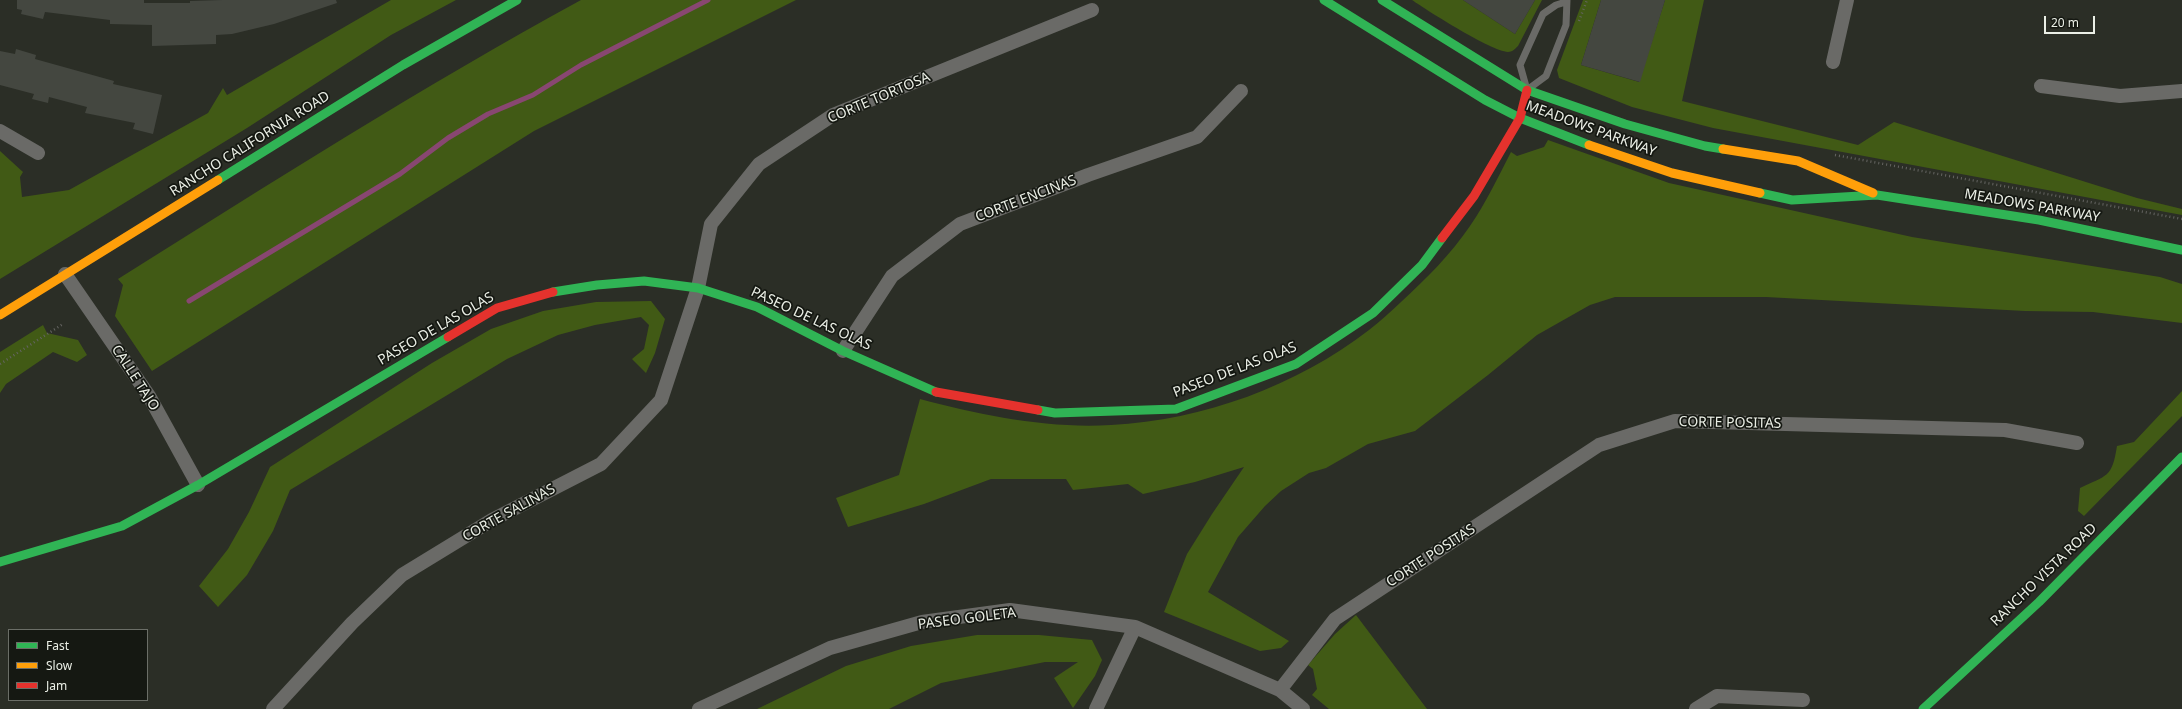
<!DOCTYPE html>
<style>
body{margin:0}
#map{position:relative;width:2182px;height:709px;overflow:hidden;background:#2b2e26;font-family:"Noto Sans",sans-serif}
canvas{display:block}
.legend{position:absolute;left:8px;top:629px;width:140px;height:72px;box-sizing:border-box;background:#151812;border:1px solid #6b6e67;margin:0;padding:5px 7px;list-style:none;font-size:12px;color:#ebefe6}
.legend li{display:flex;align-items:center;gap:8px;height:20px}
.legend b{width:20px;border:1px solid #6b6e67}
.scale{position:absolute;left:2044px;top:16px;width:51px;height:18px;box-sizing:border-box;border:2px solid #ebefe6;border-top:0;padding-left:5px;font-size:12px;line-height:14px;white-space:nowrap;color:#ebefe6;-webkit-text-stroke:3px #151812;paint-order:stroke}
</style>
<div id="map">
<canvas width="2182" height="709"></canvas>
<ul class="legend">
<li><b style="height:5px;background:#30b455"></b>Fast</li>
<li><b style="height:5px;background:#ff9f0a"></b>Slow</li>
<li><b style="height:5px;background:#e5322d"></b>Jam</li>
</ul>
<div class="scale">20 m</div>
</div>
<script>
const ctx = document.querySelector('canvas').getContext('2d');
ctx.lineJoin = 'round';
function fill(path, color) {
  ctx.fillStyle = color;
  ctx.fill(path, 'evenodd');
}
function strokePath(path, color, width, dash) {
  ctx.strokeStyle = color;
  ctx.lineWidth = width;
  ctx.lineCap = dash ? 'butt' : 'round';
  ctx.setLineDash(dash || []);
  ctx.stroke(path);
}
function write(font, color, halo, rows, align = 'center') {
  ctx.font = font + ' "Noto Sans",sans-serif';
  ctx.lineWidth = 3.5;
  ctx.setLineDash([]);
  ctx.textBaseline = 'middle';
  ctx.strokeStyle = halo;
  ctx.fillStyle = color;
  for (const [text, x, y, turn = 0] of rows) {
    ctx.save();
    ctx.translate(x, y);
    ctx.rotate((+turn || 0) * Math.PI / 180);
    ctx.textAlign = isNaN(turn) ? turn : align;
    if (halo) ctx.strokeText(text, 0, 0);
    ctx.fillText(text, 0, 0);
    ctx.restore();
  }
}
const green = new Path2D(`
 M391 0H456L391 35 247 128 0 279V151L23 172 20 177 22 197 69 190 208 113 223 88 227 95Z
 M581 0H796L534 131 152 371 115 316 123 285 118 279C271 183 423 86 581 0Z
 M1412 0H1463L1515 34 1535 0H1542L1518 46C1515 49 1512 52 1508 52 1491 51 1428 11 1412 0Z
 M1583 0H1601L1581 65 1639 82 1665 0H1704L1682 101 1858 145 1894 122 2137 198 2182 209V215L1713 128 1632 107 1559 78 1557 70Z
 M1548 140 1669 183 1912 237 2160 277 2182 284V323L2093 312 2025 311 1766 297H1615L1590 305 1537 335 1488 375 1415 431 1368 444 1326 468 1309 473 1281 491 1265 506 1238 537 1208 592 1289 641 1281 648 1260 651 1164 612 1187 554 1212 514 1244 467 1195 482 1143 494 1128 484 1073 490 1066 479H991L924 504 848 527 836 498 899 475 920 399C981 415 1048 429 1111 425 1204 420 1296 386 1369 330 1381 321 1391 311 1401 302 1426 279 1451 254 1470 226 1486 203 1498 177 1511 152L1517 156 1544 147Z
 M651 301 665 319 655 353 646 373 632 359 644 349 649 325 641 317 595 325 558 335 507 359 290 490 273 531 247 575 218 607 199 586 228 549 249 512 270 467 432 363 491 329 543 311 596 302Z
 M43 325 47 333 78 340 87 355 77 362 53 352 6 384 0 393V352Z
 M2182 391V416L2084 516 2078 511 2080 488C2107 475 2112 478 2117 446L2134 442Z
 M1356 615 1427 709H1329L1312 695 1317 689 1313 669 1308 665 1335 634Z
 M977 635H1039L1092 640 1102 660 1095 676 1073 708 1054 678 1078 662H1045L941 683 889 709H757L846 666 911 646Z`);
const stream = new Path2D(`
 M189 301 400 174 448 138 488 114 533 95 581 65 708 0`);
const building = new Path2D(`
 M17 0H144V3H190V1L222 0H336L337 3 274 24 232 34 216 35V44L152 46V25L110 24V20L45 12 43 19 21 14 22 10 17 9Z
 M1463 0H1535L1515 34Z
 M1601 0H1665L1640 82 1581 65Z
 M16 49 36 55 35 59 114 81 113 84 162 95 153 134 133 129 135 123 85 113 87 107 49 97 48 103 32 99 34 94 0 85V51L15 54Z`);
const path = new Path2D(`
 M1579 21 1587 0
 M1835 155 2182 219
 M0 364 63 324`);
const lane = new Path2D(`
 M1566 2 1556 5 1543 14 1520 65 1527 90 1546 76 1566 25 1567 0`);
const street = new Path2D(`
 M1833 62 1847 0
 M2041 86 2120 96 2182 91
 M0 131 38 153
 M65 274 149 396 198 485
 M843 351 892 276 960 224 1088 175 1197 137 1241 91
 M1280 690 1335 619 1599 445 1675 421 2005 430 2077 443
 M273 709 352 623 402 575 492 520 601 464 661 400 698 288 711 224 759 164 833 115 1092 10
 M699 709 830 648 922 622 1010 610 1135 627 1280 690 1303 709
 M1096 709 1135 627
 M1696 709 1717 696 1803 700`);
const fast = new Path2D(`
 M1324 0 1485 100 1520 118 1589 145
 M1382 0 1527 90 1625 124 1705 146 1723 149
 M218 180 403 65 517 0
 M1760 193 1792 200 1877 195 2039 220 2182 250
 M553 292 597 285 644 281 698 288 757 307 843 351 936 392
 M1038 410 1055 413 1176 409 1296 364 1373 313 1422 265 1442 238
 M0 562 122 526 198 485 448 337
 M1923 709 2039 602 2182 457`);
const slow = new Path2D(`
 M1589 145 1672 173 1760 193
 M1723 149 1798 161 1873 193
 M0 315 218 180`);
const jam = new Path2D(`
 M1442 238 1474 196 1520 118 1527 90
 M448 337 497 308 553 292
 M936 392 1038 410`);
const streetNames = [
 ["CORTE TORTOSA",879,98,-23],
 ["MEADOWS PARKWAY",1591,129,20],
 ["RANCHO CALIFORNIA ROAD",250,144,-32],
 ["CORTE ENCINAS",1026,199,-21],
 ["MEADOWS PARKWAY",2032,206,10],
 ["PASEO DE LAS OLAS",811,319,25],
 ["PASEO DE LAS OLAS",436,329,-30],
 ["PASEO DE LAS OLAS",1235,370,-21],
 ["CALLE TAJO",135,378,57],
 ["CORTE POSITAS",1730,423,1],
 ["CORTE SALINAS",509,513,-29],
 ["CORTE POSITAS",1431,556,-33],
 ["RANCHO VISTA ROAD",2044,575,-44],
 ["PASEO GOLETA",967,619,-7]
];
fill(green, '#415a15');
strokePath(stream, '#884771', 5);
fill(building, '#444740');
strokePath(path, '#656562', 2.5, [1, 3]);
strokePath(lane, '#6a6a67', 7);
strokePath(street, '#6a6a67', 14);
strokePath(fast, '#30b455', 9);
strokePath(slow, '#ff9f0a', 9);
strokePath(jam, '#e5322d', 9);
write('14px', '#ebefe6', '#151812', streetNames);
</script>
